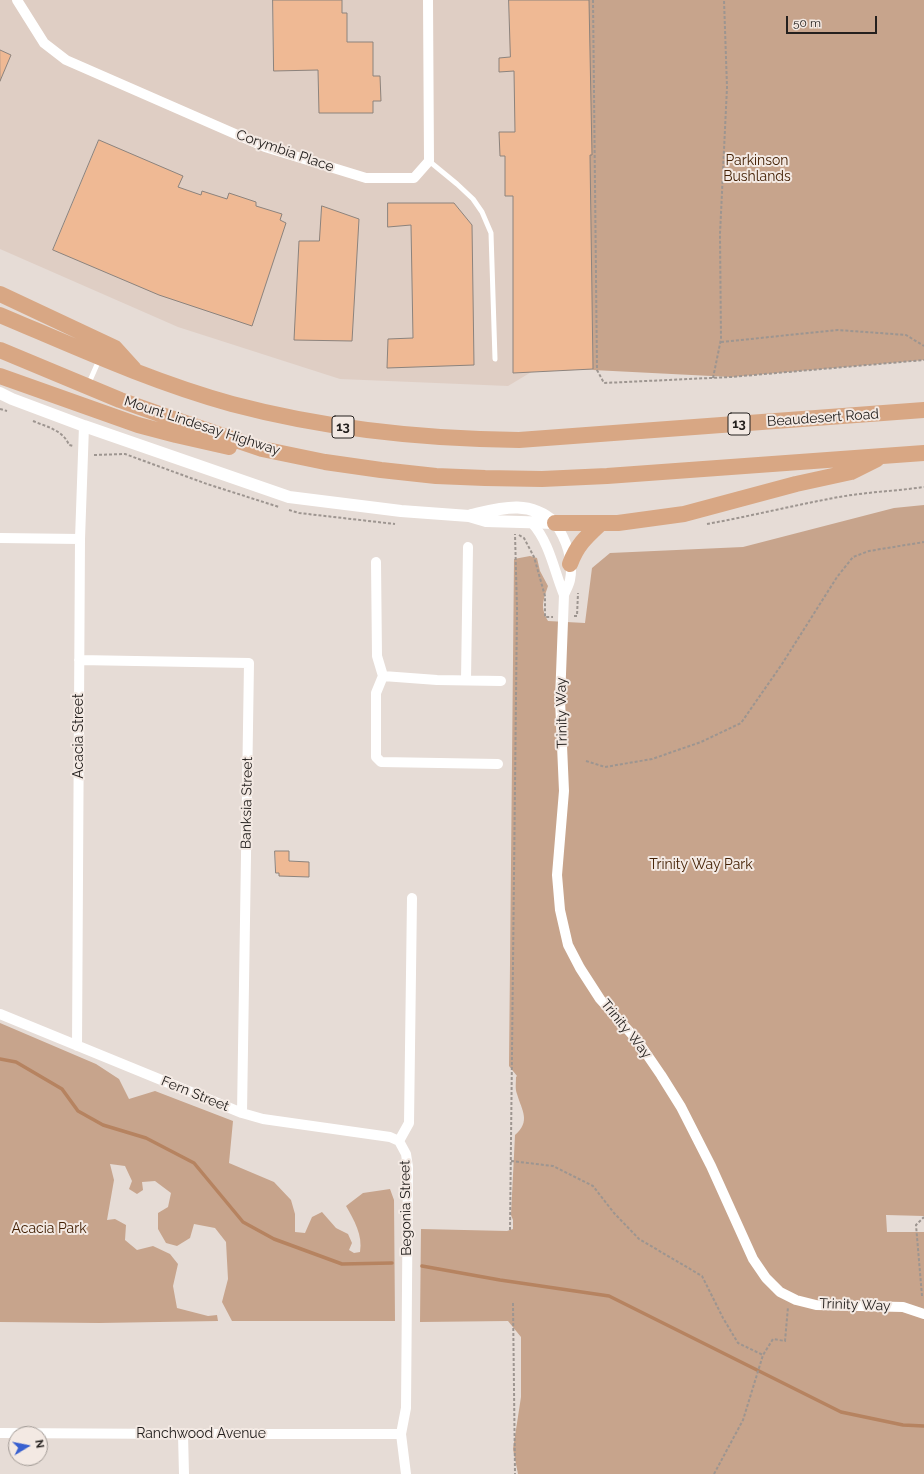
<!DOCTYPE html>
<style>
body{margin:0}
#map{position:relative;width:924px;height:1474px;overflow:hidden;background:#e6dcd6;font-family:Raleway,sans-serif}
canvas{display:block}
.north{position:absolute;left:8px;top:1426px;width:40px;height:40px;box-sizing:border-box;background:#f3e9e3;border:1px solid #a09994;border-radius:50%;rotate:80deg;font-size:11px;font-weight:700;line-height:16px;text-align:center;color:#24201e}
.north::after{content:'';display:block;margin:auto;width:14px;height:18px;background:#3860d0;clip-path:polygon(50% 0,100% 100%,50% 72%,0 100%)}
.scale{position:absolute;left:786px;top:16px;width:91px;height:18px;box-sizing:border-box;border:2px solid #24201e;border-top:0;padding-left:5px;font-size:12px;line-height:14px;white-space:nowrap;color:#24201e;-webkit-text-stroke:3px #f3e9e3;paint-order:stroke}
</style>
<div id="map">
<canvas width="924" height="1474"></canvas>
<div class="north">N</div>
<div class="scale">50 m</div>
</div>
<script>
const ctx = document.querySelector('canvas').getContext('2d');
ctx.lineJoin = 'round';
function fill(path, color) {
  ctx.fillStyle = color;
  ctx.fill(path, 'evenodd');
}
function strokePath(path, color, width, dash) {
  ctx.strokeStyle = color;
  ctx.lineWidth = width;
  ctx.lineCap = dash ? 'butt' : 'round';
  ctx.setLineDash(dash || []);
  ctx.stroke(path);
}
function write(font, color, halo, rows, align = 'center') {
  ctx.font = font + ' Raleway,sans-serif';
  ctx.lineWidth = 4;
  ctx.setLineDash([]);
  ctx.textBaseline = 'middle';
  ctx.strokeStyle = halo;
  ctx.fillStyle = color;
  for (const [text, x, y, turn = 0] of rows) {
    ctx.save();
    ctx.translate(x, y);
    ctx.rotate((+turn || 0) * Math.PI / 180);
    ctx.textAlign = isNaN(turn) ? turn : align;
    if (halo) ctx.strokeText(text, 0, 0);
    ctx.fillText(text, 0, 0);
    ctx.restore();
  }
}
const built = new Path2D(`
 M0 0H587L593 370 538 368 508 386 340 379 178 327 0 249Z`);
const green = new Path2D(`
 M587 0H924V360L731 377 593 370Z
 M924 505V1216L886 1215 887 1232H924V1474H518L513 1449 521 1397V1337L508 1321 420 1322 421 1229 507 1231 513 1229V1220L511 1215 515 1135C531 1121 522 1111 517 1094 515 1089 516 1083 516 1077L517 1076 509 1066 514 559 530 556 537 558 540 571 548 586C543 601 540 607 548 621L585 623 592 568 610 553 743 547 894 508Z
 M0 1023 96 1064 119 1079 129 1099 155 1091 233 1121 229 1163 274 1182 291 1200 295 1214V1232L305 1233 312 1217 322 1212 336 1228 348 1234 352 1243 349 1250 354 1253 360 1252C363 1235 354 1220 346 1206L363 1193 390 1189 394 1200 395 1321H232L222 1302 228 1279 226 1242 215 1228 194 1224 190 1238 177 1246 166 1243 158 1229V1213L168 1207 171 1193 155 1181 142 1182 143 1190 137 1194 129 1189 132 1181 125 1166 110 1164 114 1180 107 1220 115 1219 126 1225 125 1240 137 1250 153 1246 170 1254 178 1264 173 1286 177 1308 208 1316 217 1315 218 1321 99 1323 0 1322Z`);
const stream = new Path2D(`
 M0 1059 16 1062 62 1089 78 1111 103 1125 146 1138 194 1163 243 1222 274 1239 342 1264 392 1263
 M422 1266 500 1280 609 1296 841 1412 903 1425 924 1426`);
const building = new Path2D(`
 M273 0H342V13H347V42H373V76H380L381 101H373V113H319L318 70 274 71Z
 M509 0H589L592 155H590L593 369 513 373V196H505V156H500L499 132H515L514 71 499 72V58L510 57Z
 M0 50 11 55 0 81Z
 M99 140 183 176 178 187 201 195 202 191 227 199 229 193 256 202V206L282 214 280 220 286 223 252 326 159 295 53 250Z
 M388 203H454L472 225 474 365 387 368 388 339 413 338 411 225 388 227Z
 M322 206 359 219 352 341 294 340 299 241H319Z
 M275 851H289V861L309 862V877L279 876V873H276Z`);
const path = new Path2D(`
 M593 0 597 370 604 383 731 377 924 360
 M721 342 838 330 906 335 924 346
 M713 378 721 339 720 234 727 87 724 0
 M0 409 7 411
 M33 421C47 427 63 430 69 445L73 446
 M94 455 125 454 207 484 279 507
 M289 510 299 513 395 524
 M707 524C751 516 795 505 839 497 867 492 896 491 924 487
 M519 535 524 538 534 557 545 596V617H553
 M574 616H577L578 593
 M586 761 605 767 652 759 701 742 741 723 782 664 837 577 853 557 869 551 924 542
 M511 1161 553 1166 593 1186 614 1213 639 1239 702 1276 723 1318 738 1343 763 1355
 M510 1230 517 609 515 534
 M922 1296 916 1225 924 1217
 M513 1303 515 1474
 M714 1474 743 1420 763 1355 773 1339 785 1341 788 1307`);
const service = new Path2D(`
 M429 161 457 184 473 199 482 212 491 233 495 359
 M88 385 99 360`);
const minor = new Path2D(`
 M17 0 44 43 66 60 265 147 366 178H414L429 161 428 0
 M532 523C550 543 554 571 564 595
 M555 523C566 539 574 560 570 580 569 585 566 590 564 595L560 700 564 791 557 875 560 910 568 945 580 968 600 999 637 1040 661 1075 681 1107 711 1166 753 1259 766 1278 780 1292 796 1300 816 1305 903 1307 924 1314
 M0 538 80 539
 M376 562 377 656 383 676 376 693V757L381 762 498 764
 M79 660 249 663 242 1113
 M383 676 437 680 501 681
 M466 680 468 547
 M0 1014 242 1113 263 1119 390 1137 399 1141
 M77 1046 80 539 84 426
 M0 1433 183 1434H401
 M183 1434 184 1474
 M406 1474 401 1434 406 1408 408 1167 406 1154 399 1141 409 1123 412 898`);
const tertiary = new Path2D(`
 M0 393 12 399 84 426 289 497 401 511 469 516 486 521 555 523
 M471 515C501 508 529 499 555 523`);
const trunk = new Path2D(`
 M0 294 115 348 134 369
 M0 315C76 347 152 382 232 404 326 429 422 439 519 440L924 410
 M0 350 120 400 165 416 262 449 325 462 381 470 436 476 485 478 542 479 607 476 924 453
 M0 376 138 425 176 435 229 447
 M555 523H618L684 514 796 484 851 472 877 459
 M570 564C577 545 586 537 600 524`);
const shields = [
 [739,424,22],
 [343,427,22]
];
const shieldNames = [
 ["13",739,424],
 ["13",343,427]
];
const streetNames = [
 ["Corymbia Place",285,151,19],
 ["Beaudesert Road",823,418,-4],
 ["Mount Lindesay Highway",202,426,18],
 ["Trinity Way",562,713,-91],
 ["Acacia Street",79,736,-90],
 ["Banksia Street",247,803,-89],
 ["Trinity Way",626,1029,51],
 ["Fern Street",195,1094,22],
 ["Begonia Street",406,1208,-91],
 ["Trinity Way",855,1305,2],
 ["Ranchwood Avenue",201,1434]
];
const parkNames = [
 ["Parkinson",757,161],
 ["Bushlands",757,177],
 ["Trinity Way Park",701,865],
 ["Acacia Park",49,1229]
];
fill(built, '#dfcec4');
fill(green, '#c7a48c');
strokePath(stream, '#b68360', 3.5);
fill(building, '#efb994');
strokePath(building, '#8c837d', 1);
strokePath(path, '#9d9590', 2, [3, 2]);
strokePath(service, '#fff', 5);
strokePath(minor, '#fff', 10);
strokePath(tertiary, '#fff', 12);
strokePath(trunk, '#d8a784', 16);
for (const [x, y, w] of shields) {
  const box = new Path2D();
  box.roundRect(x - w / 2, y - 11, w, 22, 3);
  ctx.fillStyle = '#f3e9e3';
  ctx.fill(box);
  strokePath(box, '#24201e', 1);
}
write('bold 13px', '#24201e', null, shieldNames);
write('14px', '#24201e', '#f3e9e3', streetNames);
write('14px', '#432004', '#f3e9e3', parkNames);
</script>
